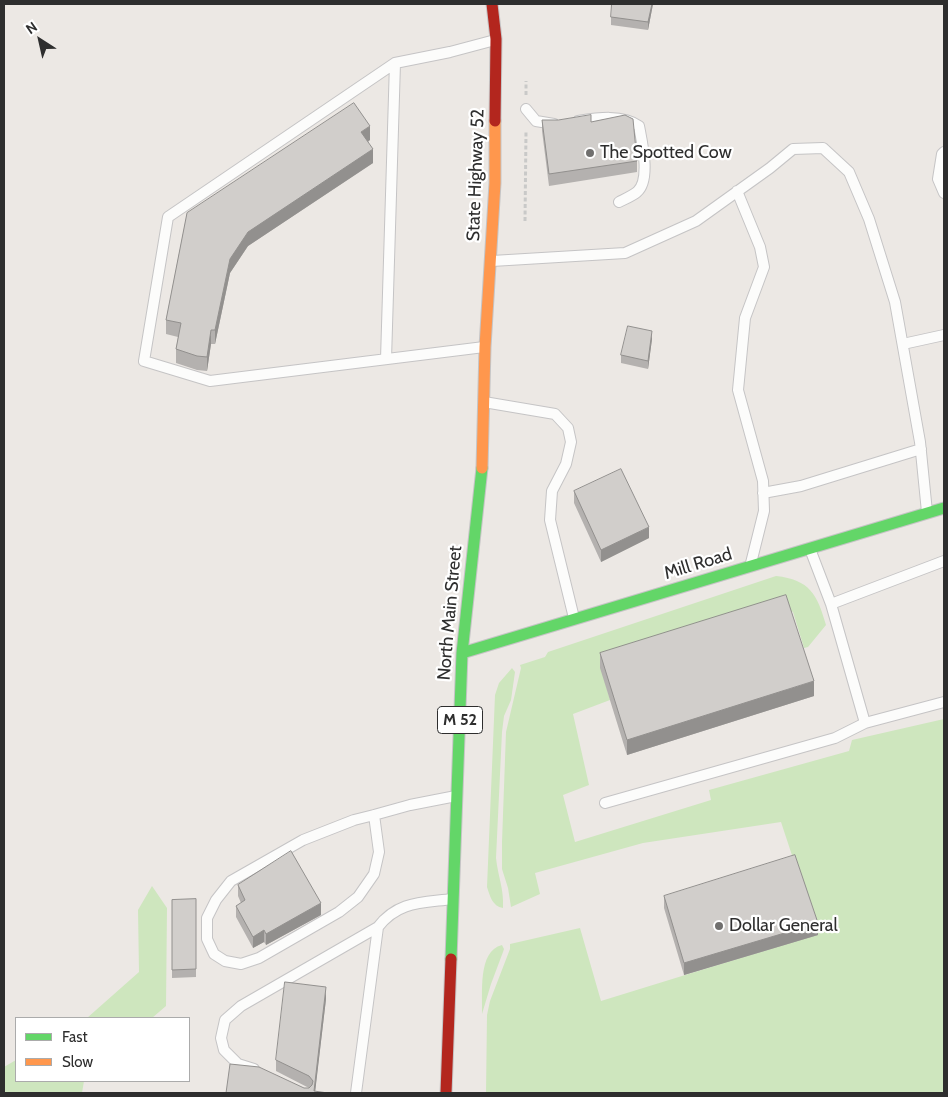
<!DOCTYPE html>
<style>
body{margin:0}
#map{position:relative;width:948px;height:1097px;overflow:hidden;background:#ece8e4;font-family:Cabin,sans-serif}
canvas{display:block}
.frame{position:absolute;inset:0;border:5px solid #2e2e2e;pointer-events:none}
.legend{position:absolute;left:15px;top:1017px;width:175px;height:65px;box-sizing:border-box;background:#fff;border:1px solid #ababab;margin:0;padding:6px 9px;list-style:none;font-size:15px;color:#2e2e2e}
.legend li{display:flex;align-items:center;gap:10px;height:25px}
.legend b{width:25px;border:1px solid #ababab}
.north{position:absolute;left:15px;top:15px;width:50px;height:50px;-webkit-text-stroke:4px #fff;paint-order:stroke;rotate:325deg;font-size:14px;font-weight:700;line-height:20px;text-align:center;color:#2e2e2e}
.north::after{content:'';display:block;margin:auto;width:18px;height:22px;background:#2e2e2e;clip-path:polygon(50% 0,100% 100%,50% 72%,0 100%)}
</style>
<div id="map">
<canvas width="948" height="1097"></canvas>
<div class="frame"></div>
<ul class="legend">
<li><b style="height:6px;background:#63d668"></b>Fast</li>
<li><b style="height:6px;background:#ff974d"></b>Slow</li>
</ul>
<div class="north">N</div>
</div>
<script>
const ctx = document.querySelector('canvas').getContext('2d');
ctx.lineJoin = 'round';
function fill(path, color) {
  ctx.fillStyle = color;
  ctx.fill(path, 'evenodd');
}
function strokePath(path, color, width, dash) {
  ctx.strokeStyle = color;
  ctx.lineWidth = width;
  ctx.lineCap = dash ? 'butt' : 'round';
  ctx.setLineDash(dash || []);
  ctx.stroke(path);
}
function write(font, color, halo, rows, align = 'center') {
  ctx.font = font + ' Cabin,sans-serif';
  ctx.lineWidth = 4.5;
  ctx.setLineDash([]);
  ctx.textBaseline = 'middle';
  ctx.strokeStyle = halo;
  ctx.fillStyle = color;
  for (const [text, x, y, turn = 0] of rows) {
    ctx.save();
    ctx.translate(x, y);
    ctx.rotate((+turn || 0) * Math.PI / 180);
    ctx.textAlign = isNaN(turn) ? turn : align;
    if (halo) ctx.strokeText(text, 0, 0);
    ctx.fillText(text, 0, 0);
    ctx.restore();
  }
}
const green = new Path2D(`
 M776 576C810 580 817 594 826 625L808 647 804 648 793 612 786 609 601 668 610 700 573 714 589 785 563 795 575 842 711 800 709 790 849 751 852 740 944 719V1093H486L487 1015 490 1001 510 949V944L580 928 601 1001 818 934 781 822 643 843 535 873 540 894 511 907 508 888 502 869V842L506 732 521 668 520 665 545 657 548 652Z
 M512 668 515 672 511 700 504 716 502 732 496 858C498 877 504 888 503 908 492 906 490 896 487 887L495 695 499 683Z
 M152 886 167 908 166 1006 152 1018H87L139 972 138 910Z
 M502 945 504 949 503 952 491 984 482 1014C483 995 477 951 502 945Z
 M16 1060V1081H84L82 1093H4V1067Z`);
const path = new Path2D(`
 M526 95V81
 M525 221 526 131`);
const lane = new Path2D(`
 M526 109 536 121 554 124
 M578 121C597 118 623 114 639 126 642 142 651 180 637 192 632 196 625 199 619 202
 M944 152 942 154 938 179 944 193
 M737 191 760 247 764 267 745 318 738 390 763 481 764 511 751 563
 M492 261 625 253 696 221 770 168 793 149 823 148 849 172 869 219 895 302 920 442 927 512
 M903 344 944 335
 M484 347 210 381 144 361 168 217 395 63 450 52 495 40
 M386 359 395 63
 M484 402 555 414 568 428 571 442 566 464 552 491 550 520 574 618
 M763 493 801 486 921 449
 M810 549 831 604
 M865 723 831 604 944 561
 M605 803 835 738 865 723 944 702
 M374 815 379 852 374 874 358 897 339 912 259 958 241 964 225 961 214 954 207 939V918L216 900 231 881 303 840 354 820 374 815 410 805 456 796
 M254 1069 238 1064 224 1050 221 1038 225 1020 241 1006 378 927
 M356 1093 378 927C398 901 422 903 452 899`);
const fast = new Path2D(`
 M462 653 944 508
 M451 959 462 653 482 468`);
const slow = new Path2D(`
 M482 468 485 347 495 183V121`);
const jam = new Path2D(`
 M492 4 496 39 495 121
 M446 1093 451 959`);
const wall = new Path2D(`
 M653 4 648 30 611 25V17Z
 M542 120 591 122 637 161V172L549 186 542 131Z
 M370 140 368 142 373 163 248 246 230 273 215 344H211L207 371 197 370 176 363V349L178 337 166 334V320L187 213Z
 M652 339 648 369 621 363V355Z
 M574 491 649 538 601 562 574 503Z
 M600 653 814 696 627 755 600 668Z
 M238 885 321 915 266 945 264 942 253 948 236 917V906L241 903 238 896Z
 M664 896 818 935 684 975 664 908Z
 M196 899V977L172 978V900Z
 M326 999 315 1091 226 1093 309 1088 276 1071V1060Z`);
const shadedWall = new Path2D(`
 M652 4H653L648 30V22Z
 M370 126V140L361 146V132Z
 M373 149V163L248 246 230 273 215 344V330L230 259 248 232Z
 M211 330V344L207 371V357Z
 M652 331V339L648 369V361Z
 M649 527V538L601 562V550Z
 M814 681V696L627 755V740Z
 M321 903V915L266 945V934Z
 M818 923V935L684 975V963Z
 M264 930V942L253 948V937Z
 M326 987V999L315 1093H314Z`);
const building = new Path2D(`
 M612 4H652L648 22 611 17Z
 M354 103 370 126 361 132 373 149 248 232 230 259 215 330H211L207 357 197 356 176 349 181 323 166 320 187 213Z
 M591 115V122L625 115 633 119 637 161 549 174 542 120H558Z
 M628 326 652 331 648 361 621 355Z
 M621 469 649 527 601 550 574 491Z
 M786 595 814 681 627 740 600 653Z
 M291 851 321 903 266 934 264 930 253 937 236 906 245 900 238 885Z
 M795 855 818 923 684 963 664 896Z
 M196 899V969L172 970V900Z
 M285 982 326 987 314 1091 328 1093H226L230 1064 259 1067 304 1088H309L312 1085 313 1081 309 1076 276 1060Z`);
const markers = [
 [590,153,5,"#706f6e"],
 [719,926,5,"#706f6e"]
];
const shields = [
 [460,720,45]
];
const shieldNames = [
 ["M 52",460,720]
];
const poiNames = [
 ["The Spotted Cow",600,153],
 ["Dollar General",729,926]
];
const streetNames = [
 ["State Highway 52",476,175,-88],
 ["Mill Road",698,564,-17],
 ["North Main Street",450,613,-85]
];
fill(green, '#cee6be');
strokePath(lane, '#c5c4c5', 12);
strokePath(fast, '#c5c4c5', 13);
strokePath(slow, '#c5c4c5', 13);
strokePath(jam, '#c5c4c5', 13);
strokePath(path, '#c9c9c8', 3, [4, 2.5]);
strokePath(lane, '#fcfcfb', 10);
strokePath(fast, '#63d668', 11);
strokePath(slow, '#ff974d', 11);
strokePath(jam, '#b3261e', 11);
fill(wall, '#b4b1af');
fill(shadedWall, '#92908e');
fill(building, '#d1cecb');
strokePath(building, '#92908e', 1);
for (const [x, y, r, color] of markers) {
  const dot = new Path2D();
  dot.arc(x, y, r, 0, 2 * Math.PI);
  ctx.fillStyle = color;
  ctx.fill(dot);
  strokePath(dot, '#fff', 2);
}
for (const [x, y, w] of shields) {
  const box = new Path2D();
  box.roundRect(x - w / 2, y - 13.5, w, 27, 4);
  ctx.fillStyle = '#fff';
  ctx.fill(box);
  strokePath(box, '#2e2e2e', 1);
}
write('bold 16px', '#2e2e2e', null, shieldNames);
write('18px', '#2e2e2e', '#fff', poiNames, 'left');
write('18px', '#2e2e2e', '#fff', streetNames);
</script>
